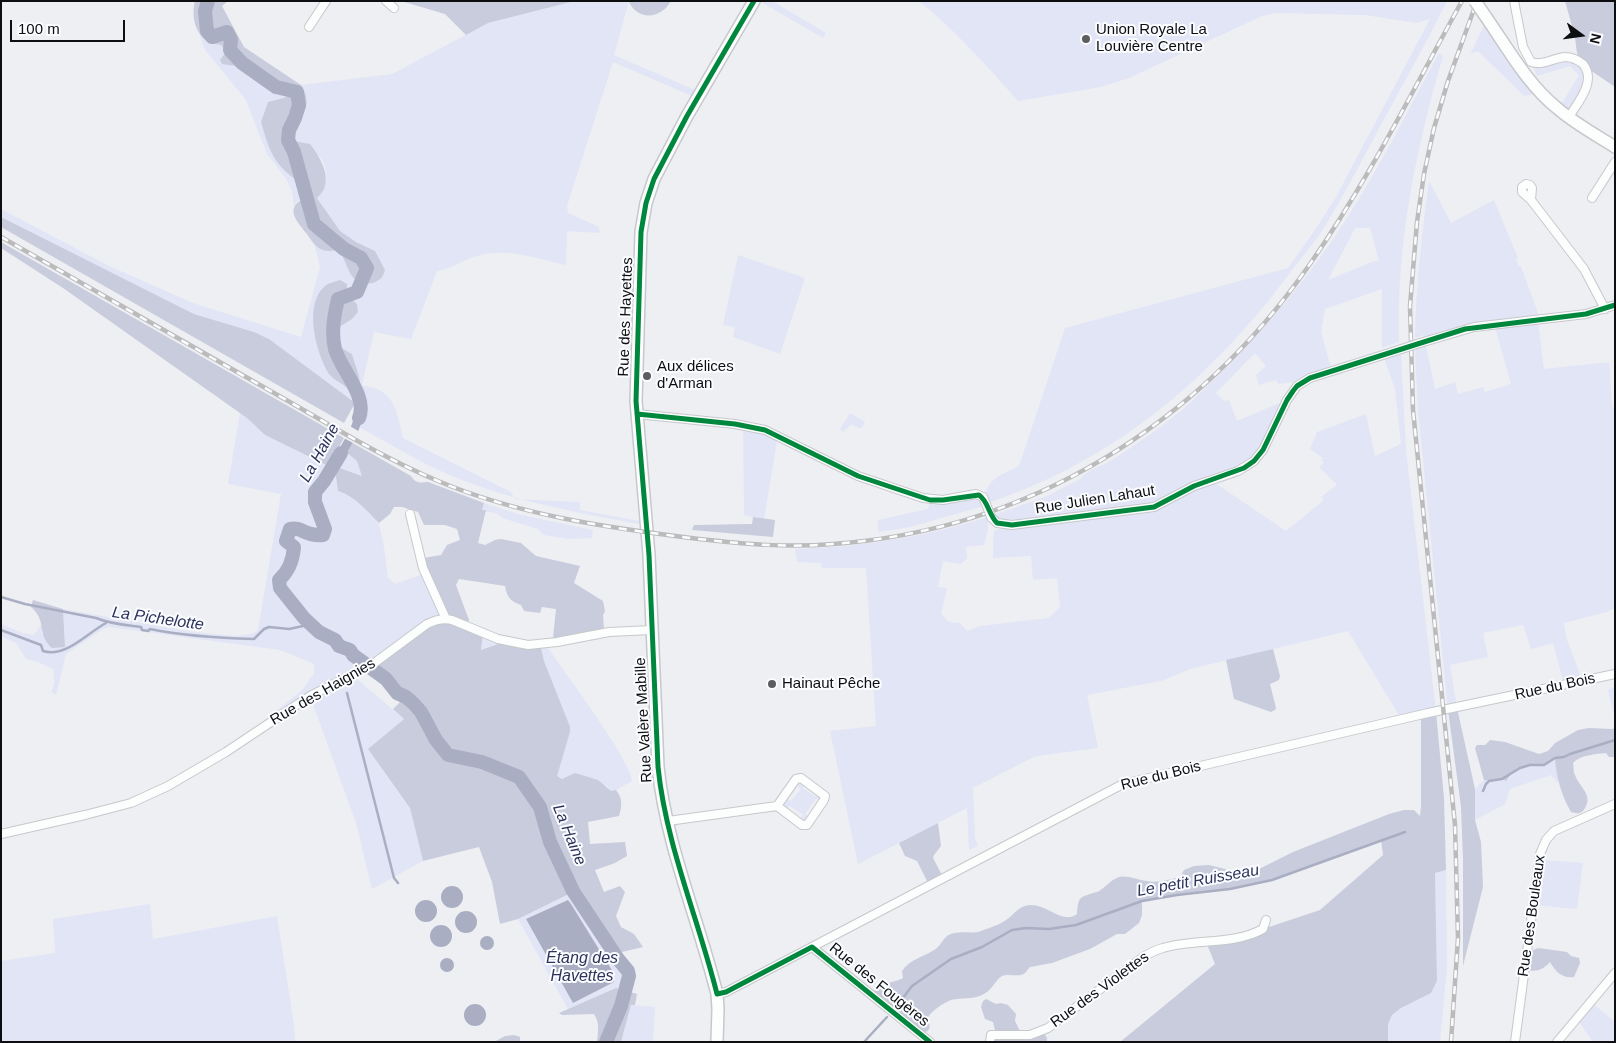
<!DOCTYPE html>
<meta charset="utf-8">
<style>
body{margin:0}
#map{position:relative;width:1616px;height:1043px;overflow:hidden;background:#eeeff3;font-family:Helvetica,sans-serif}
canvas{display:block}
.frame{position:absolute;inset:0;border:2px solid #0d0e10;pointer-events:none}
.north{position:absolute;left:1556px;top:10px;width:50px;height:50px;-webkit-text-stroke:4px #fbfcff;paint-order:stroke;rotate:104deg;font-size:14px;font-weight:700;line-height:20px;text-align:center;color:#0d0e10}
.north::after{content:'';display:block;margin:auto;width:18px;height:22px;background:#0d0e10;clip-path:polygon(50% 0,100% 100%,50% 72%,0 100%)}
.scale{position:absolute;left:10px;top:20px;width:115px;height:22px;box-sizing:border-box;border:2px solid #0d0e10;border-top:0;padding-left:6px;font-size:15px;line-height:18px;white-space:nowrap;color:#0d0e10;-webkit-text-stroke:4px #fbfcff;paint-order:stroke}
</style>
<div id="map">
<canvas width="1616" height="1043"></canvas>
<div class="frame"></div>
<div class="north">N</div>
<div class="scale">100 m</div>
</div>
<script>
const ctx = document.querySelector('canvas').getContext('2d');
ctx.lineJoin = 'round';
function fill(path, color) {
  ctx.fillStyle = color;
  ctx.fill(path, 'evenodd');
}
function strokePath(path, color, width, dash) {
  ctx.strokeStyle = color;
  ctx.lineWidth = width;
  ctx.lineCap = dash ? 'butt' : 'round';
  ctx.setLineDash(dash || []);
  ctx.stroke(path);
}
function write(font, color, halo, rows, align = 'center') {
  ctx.font = font + ' Helvetica,sans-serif';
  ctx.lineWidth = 4;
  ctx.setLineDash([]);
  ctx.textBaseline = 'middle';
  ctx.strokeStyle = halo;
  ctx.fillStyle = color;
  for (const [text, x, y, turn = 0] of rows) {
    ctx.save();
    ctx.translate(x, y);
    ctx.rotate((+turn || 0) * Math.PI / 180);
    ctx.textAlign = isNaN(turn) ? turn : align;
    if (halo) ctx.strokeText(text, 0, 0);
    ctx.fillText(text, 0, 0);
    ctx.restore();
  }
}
const green = new Path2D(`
 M575 1H629L614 55 695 90 692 96 613 62 567 206 568 213 597 226 599 228 600 233 567 231 566 265C539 259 509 248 481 255 465 258 453 269 437 271L411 339 374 332 362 385C367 387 372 387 377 389 396 396 399 421 403 438L511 492 515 499 580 502V510L639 521V524C568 511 496 498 430 466 406 454 383 440 359 427 368 401 360 378 352 354L335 344 333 331 358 312 357 304 347 295 325 286 330 376 347 388 355 403 269 339 254 332 194 314 1 217V209L109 266 193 303 301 337 320 267 314 244 322 250H339C351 268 342 272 365 284L375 251C363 245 350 240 340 231 330 221 325 208 317 197 329 189 329 164 317 154 310 148 296 144 288 140L289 130 300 121 305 92 301 85 392 74 488 23Z
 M772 1 826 33 823 38 761 2Z
 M919 1H1447C1429 38 1409 73 1390 108 1367 150 1346 193 1320 234 1311 246 1301 258 1292 270 1214 376 1117 459 991 502L985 500C986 478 1002 475 1019 466L1065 328 1288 268 1315 230 1336 197 1430 19 1416 23 1365 15 1275 13 1262 16 1129 78 1101 87 1018 101C987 66 956 31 919 1Z
 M1484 25 1542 93 1524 96 1479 52H1474L1470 55Z
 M199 33 209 42 221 45 226 52 276 87 286 89 288 97 268 102 261 122C270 152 276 168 304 185L307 197 297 201 294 207 292 191 287 180 267 154 246 100 205 50Z
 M1439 53 1443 56C1416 149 1396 244 1399 342L1382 348V289L1325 309 1321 332 1332 371 1297 386 1294 382 1278 384 1276 380 1259 385 1256 375 1266 366 1255 353 1216 393 1224 401 1229 400 1237 421 1279 403 1280 405 1259 455 1212 481 1286 531 1324 500 1321 497 1337 485 1319 467 1324 463 1321 460 1323 458 1310 449 1317 432 1366 414 1375 456 1401 444 1395 389 1383 355H1401L1406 450 1436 712 1400 717 1348 631 1190 669 1161 681 1087 695 1098 748 1036 756 973 788 975 838 978 846 969 850 967 808 858 864 830 731 876 726 866 568H822L821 563 797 562 795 549C861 547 925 537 988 517V529L984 545 966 547 967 558 961 564 943 561 938 587 947 588 941 614 949 622 960 623 967 631 980 626 1049 618 1060 607 1057 578 1033 580 1031 556 993 558V539L995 530 1005 529 1011 525 1000 522 994 515 1047 496 1080 479C1087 470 1102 466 1112 460 1139 442 1167 424 1191 402 1253 343 1311 278 1355 205 1386 156 1411 104 1439 53ZM1355 228H1370L1379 261H1374L1328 280Z
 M1574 58 1588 76 1569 117 1558 110 1579 75 1570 66 1537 76 1531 62Z
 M1429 181 1451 223 1494 200 1518 258 1516 259 1518 266H1521L1540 319 1538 320 1544 369 1609 362 1612 404 1613 409H1615V608L1607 612 1564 623 1567 640 1581 677 1563 681 1553 643 1531 649 1523 625 1483 633 1488 657 1450 665 1457 708 1448 710 1418 410 1415 351 1425 341 1424 335 1415 338C1416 285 1422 233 1429 181ZM1494 324 1511 384 1485 392 1483 387 1458 394 1455 382 1435 389 1425 341Z
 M738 255 805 278 780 354 733 337 735 327 723 325Z
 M240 413 247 418 265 435 335 470 338 491C353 497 369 508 378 523 382 529 387 567 388 577L395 584 429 572 448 617 265 723C275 709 290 701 302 690 307 685 309 678 314 674V664L280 650 109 627 103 629 66 654 56 695 51 692C55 684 55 679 53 669L38 662 26 659 16 643 1 636V624L23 633 34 635 42 624V634L65 647 63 609 193 632 236 636 252 634 258 630 281 494 228 484Z
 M850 413 865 422 862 428H858L852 424 843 432 840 429Z
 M743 425 778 435 764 519 744 515Z
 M346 452 357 461 363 476 337 467Z
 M977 497 984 506 910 527 878 532V520L928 509 930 500Z
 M484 503 521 515 593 530 592 538 568 539 544 535 538 529 505 519 496 513 482 511Z
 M483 636 501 642 481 650Z
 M548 645V648C563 670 632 762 632 781L616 790 611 792 607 786 556 777 570 732 544 661 541 648 536 646Z
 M351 674 404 719 368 749 410 808 423 861 372 889 356 823 310 696Z
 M1615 687V719L1608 690Z
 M1555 758 1559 782H1557L1551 775 1510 789 1505 804 1475 820V789L1484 780 1489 781 1509 779C1517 766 1523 767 1536 766 1542 765 1550 761 1555 758Z
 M799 781 805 784 803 788 816 797 819 793 822 796 821 802 816 799 805 814 809 817 804 823 800 820 803 815 790 806 787 809 782 804 786 798 791 801 801 789 796 785Z
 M1543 860 1583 863 1577 909 1533 905Z
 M1446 870 1447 967 1440 1042H1388V1024L1392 1015 1401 1008 1431 993 1437 981 1435 873Z
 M569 894 606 949 610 948 621 952 625 973 623 989 616 988 568 1009 518 919Z
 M150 904 153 939 277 916 294 1025 295 1042H1V961L55 953 53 919Z
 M1591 1002 1615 1022V1042H1593L1577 1019Z
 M631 1005 655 1007 653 1042H621Z`);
const forest = new Path2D(`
 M195 1H228L222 6 244 47 301 85C313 103 304 118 289 130L288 140 310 144C322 159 335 183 317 198L340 231 356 242 375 251 385 270C383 277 380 281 372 283 349 288 348 263 339 250 334 250 328 252 323 250 315 248 311 239 306 233 295 219 284 207 307 197L304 185C275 167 270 154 261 122L268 102 287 97 286 90 276 87 258 74 251 76 243 71 242 64 236 66 222 64 220 60 226 52 221 45C218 44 212 44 209 42 195 35 191 15 195 1Z
 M401 1H575L488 23 466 35 445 14Z
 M671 1C661 19 638 21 629 2Z
 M1565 1H1615V87L1593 72 1587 71C1574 55 1578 51 1574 33 1571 22 1568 12 1565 1Z
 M1 217 194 314 254 332 269 339 354 402C352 398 350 392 347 388 342 383 333 380 329 374 316 353 303 304 325 286 328 283 335 282 340 280L347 284V295L357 304 358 312 352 319 333 331 335 344 352 354 359 376 363 401 355 403 344 423 1 227Z
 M1 242 344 438 328 466 265 435 247 418 63 288 1 248Z
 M351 442 411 476C415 483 420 483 428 482L484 503 482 510H486L478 543 485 545 495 540 501 539 521 543 536 556 580 566 574 583 603 601 605 611 603 615 604 630 553 638 556 609 542 607 540 613 524 611 521 605C510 601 507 597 505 586L459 579 456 585 469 620 467 624 448 617 429 572 425 568 423 558 441 555 447 545 460 540 457 529 445 525H424L418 512 402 507H394L390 514 379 523C366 510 356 497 338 491L335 470 337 467 362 476 357 461 346 452Z
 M753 517 775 520 773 537 692 530 694 525 752 524Z
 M33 600 63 609 65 647 52 648C36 634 48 622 31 607Z
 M442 619 483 634 481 650 506 641 541 648 544 661 570 727V732L557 776 562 779 575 773 598 780 611 791 616 790C623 799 622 806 619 816L588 822 590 844 625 842 627 856 615 863 595 870 604 892 620 886 625 892 616 916 621 927 634 934 643 947 622 952 610 948 606 950 569 894 518 919 500 924 492 882 479 847 423 861 410 808 368 749 404 719 393 709 406 696 398 692 387 677 373 667 427 624Z
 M1273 649 1280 676 1279 680 1270 684 1276 708 1275 710 1271 712 1234 699 1226 660Z
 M1457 708 1475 789V820L1481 842 1483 887 1463 966V859L1461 807 1448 710Z
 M1436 712 1444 798 1446 870 1435 873 1437 981 1431 993 1401 1008 1392 1015 1388 1024V1042H1120L1215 964 1206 942 1263 929 1320 910 1383 855 1381 840 1272 880 1230 889 1177 895 1142 901V915L1139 923 1125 934H1117L1090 949 1052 963 1030 967C1028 969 1027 971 1025 973 1019 978 1009 973 1002 976 994 981 993 990 982 995 971 1000 962 997 951 1000 943 1003 930 1012 927 1019 931 1026 931 1031 923 1033L872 995C877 982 892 984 903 978L902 971C909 960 923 957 934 950 940 947 942 940 947 936 958 929 971 935 981 931 989 928 999 925 1006 920 1015 914 1019 905 1031 905 1049 905 1063 925 1077 914 1078 895 1081 897 1097 892 1103 890 1110 880 1119 877 1128 875 1138 880 1146 881 1158 883 1168 880 1180 877L1184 870 1194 866 1209 865 1225 869 1238 876 1251 873 1293 852 1389 814 1404 810H1414L1420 816 1421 806V719Z
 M1615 727V757H1609L1606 753C1596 754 1580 755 1573 763 1574 767 1573 772 1575 775 1579 787 1593 794 1585 808 1582 814 1577 814 1571 812 1562 797 1556 776 1555 758L1544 765H1530L1520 768 1513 772 1506 781C1499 778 1492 782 1484 780L1475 748 1477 745H1485L1490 740 1505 742 1539 754 1548 751 1555 743 1578 730 1589 728 1613 729Z
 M938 823 941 846 934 855 933 858 942 875 928 883 917 861 905 856 899 843Z
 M1538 948 1567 952 1571 956 1579 958 1580 963 1574 977C1562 979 1555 971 1550 962 1543 970 1535 973 1525 969L1529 952Z
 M616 988 637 994 635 1005H631L621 1042H597C598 1032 600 1023 594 1014L562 1015 559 1013Z
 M986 999 996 1004 1001 1003 1008 1005 1016 1014 1015 1021 1022 1035 1044 1033 1047 1038V1042H993L999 1035 995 1030 993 1022 985 1019 981 1007 983 1001Z
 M514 1035 520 1037V1042H494L505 1036Z`);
const water = new Path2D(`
 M363 401C367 425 348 451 335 470L328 466C339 448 358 424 355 403Z
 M441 897a11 11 0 1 1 22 0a11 11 0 1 1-22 0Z
 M415 911a11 11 0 1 1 22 0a11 11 0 1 1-22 0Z
 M568 900 571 904 613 972 614 982 573 1003 526 919Z
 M455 922a11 11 0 1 1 22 0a11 11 0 1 1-22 0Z
 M430 936a11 11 0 1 1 22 0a11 11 0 1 1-22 0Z
 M480 943a7 7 0 1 1 14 0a7 7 0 1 1-14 0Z
 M440 965a7 7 0 1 1 14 0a7 7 0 1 1-14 0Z
 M464 1015a11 11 0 1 1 22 0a11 11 0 1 1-22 0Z`);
const pier = new Path2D(`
 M348 425 360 432 353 443 342 437Z`);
const stream = new Path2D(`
 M1 597 25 604 96 618C110 624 126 625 141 627L142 630 148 631 150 629C184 636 218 638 254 639L264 629 269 627 289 629 303 626 308 621
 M1 630 41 645 43 651C66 658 87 633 106 623
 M347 693 394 878 398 883
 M1483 791 1486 784 1489 781 1502 779 1520 768 1530 765H1544L1555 758 1564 757 1570 754 1615 740
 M896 1007 912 986 951 959 982 947 1012 930 1026 928 1049 929 1076 925 1142 901 1177 895 1230 889 1272 880 1405 832
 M864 1042 887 1017`);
const river = new Path2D(`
 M208 1 205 11 207 31 212 37 227 32 231 40 230 50 242 63 276 87 297 92 299 105 295 118 289 130 288 140 294 152 314 224 344 249 361 258 367 268 357 292 338 299C334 316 331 332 335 349 341 370 368 396 359 418
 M341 453 324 481 315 492V502L325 529 323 535C305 537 302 526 290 529L286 541 294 547C293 560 289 571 279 580L280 588 304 618 319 632 335 640 339 646 350 650 353 655 386 679 397 693 406 697 414 704 421 712 436 740 448 755 482 762 519 777 540 807 550 842 573 891 618 959 628 971 629 976 621 1006 606 1042`);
const street = new Path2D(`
 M386 1 394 8
 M1514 1 1523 47 1531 62C1544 66 1553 58 1565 57 1572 57 1578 60 1583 64 1597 81 1578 102 1569 117
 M309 27 326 1
 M1592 198 1615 162
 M1531 200 1532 188 1530 185 1526 184 1522 187V192L1531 200 1584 269 1605 309
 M1420 343 1474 327 1586 314 1615 305
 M637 414 735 424 765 430 858 476 923 498 943 500 976 494 983 497 986 504
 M410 514 423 568 446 619
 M991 517 997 523 1012 525 1154 507 1194 486 1238 471 1254 461 1263 450 1287 400 1297 386 1310 378 1386 354
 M668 821 777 806 802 825H807L824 800 825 796 801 778 796 779 777 806
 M1 834 85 815 131 803 168 786 226 752 310 696 373 664 427 624C435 620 443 618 452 620L498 639 528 645 557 642 609 632 652 630
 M812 947 930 1042
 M717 994 726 992 1123 784 1428 713 1615 674
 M990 1042 991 1035H1030L1048 1028 1142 958C1148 954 1155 950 1163 948 1195 938 1232 946 1263 929L1266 920
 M1515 1042 1540 854 1546 840 1554 831 1615 804
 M1557 1042 1615 973`);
const secondary = new Path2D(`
 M1488 20C1508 49 1529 86 1557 108 1574 123 1596 135 1615 147
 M717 1042 718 1009 717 994C698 918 666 845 658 767L649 555 636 401 641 232 646 203 654 179 687 116 754 1`);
const rail = new Path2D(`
 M1 237C94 290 187 344 281 397 332 426 383 458 438 481 521 516 610 528 699 539 744 544 788 548 833 544 1029 530 1198 425 1310 264 1368 181 1413 90 1462 1
 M1451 1042 1458 938 1455 825 1413 410 1410 306 1417 222 1424 174 1434 128 1448 81 1477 1`);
const streetBridge = new Path2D(`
 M1386 354 1420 343
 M986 504 991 517`);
const secondaryBridge = new Path2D(`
 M1475 1 1488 20`);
const cycleway = new Path2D(`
 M754 1 687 116 654 179 646 203 641 232 636 401 649 555 658 767C666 845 698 918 717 994L726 992 812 947 930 1042
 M637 414 735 424 765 430 858 476 930 500H943L979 495C988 501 989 515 997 523L1012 525 1154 507 1194 486 1244 468 1254 461 1263 450 1287 400 1293 391 1297 386 1310 378 1465 329 1586 314 1615 305`);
const markers = [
 [1086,39,5,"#5c5d5f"],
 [647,376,5,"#5c5d5f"],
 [772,684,5,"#5c5d5f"]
];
const poiNames = [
 ["Union Royale La",1096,30],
 ["Louvière Centre",1096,47],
 ["Aux délices",657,367],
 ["d'Arman",657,384],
 ["Hainaut Pêche",782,684]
];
const streetNames = [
 ["Rue des Hayettes",626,317,-88],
 ["Rue Julien Lahaut",1095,500,-9],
 ["Rue du Bois",1555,687,-12],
 ["Rue des Haignies",323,692,-30],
 ["Rue Valère Mabille",644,720,-93],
 ["Rue du Bois",1161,776,-14],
 ["Rue des Bouleaux",1532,916,-82],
 ["Rue des Fougères",879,985,39],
 ["Rue des Violettes",1100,990,-36]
];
const waterNames = [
 ["La Haine",320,453,-61],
 ["La Pichelotte",158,619,8],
 ["La Haine",569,835,68],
 ["Le petit Ruisseau",1198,881,-10],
 ["Étang des",582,959],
 ["Havettes",582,977]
];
fill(green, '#e1e5f6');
fill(forest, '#c8ccdd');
fill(water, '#a9aec2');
fill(pier, '#eeeff3');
strokePath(stream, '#a9aec2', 2.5);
strokePath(river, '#a9aec2', 14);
strokePath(street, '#c7c8cb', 10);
strokePath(secondary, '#c7c8cb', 14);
strokePath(street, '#fcfdfd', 8);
strokePath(secondary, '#fcfdfd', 11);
strokePath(rail, '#bbbbbc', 4.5);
strokePath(rail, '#fbfcff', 2.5, [8]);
strokePath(streetBridge, '#c7c8cb', 10, []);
strokePath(secondaryBridge, '#c7c8cb', 14, []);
strokePath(streetBridge, '#fcfdfd', 8);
strokePath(secondaryBridge, '#fcfdfd', 11);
strokePath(cycleway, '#00873e', 5);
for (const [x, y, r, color] of markers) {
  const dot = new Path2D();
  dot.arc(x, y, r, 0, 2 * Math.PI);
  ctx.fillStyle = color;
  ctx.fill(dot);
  strokePath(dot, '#fbfcff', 2);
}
write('15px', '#0d0e10', '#fbfcff', poiNames, 'left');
write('15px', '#0d0e10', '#fbfcff', streetNames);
write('italic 16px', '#2d325a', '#fbfcff', waterNames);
</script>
